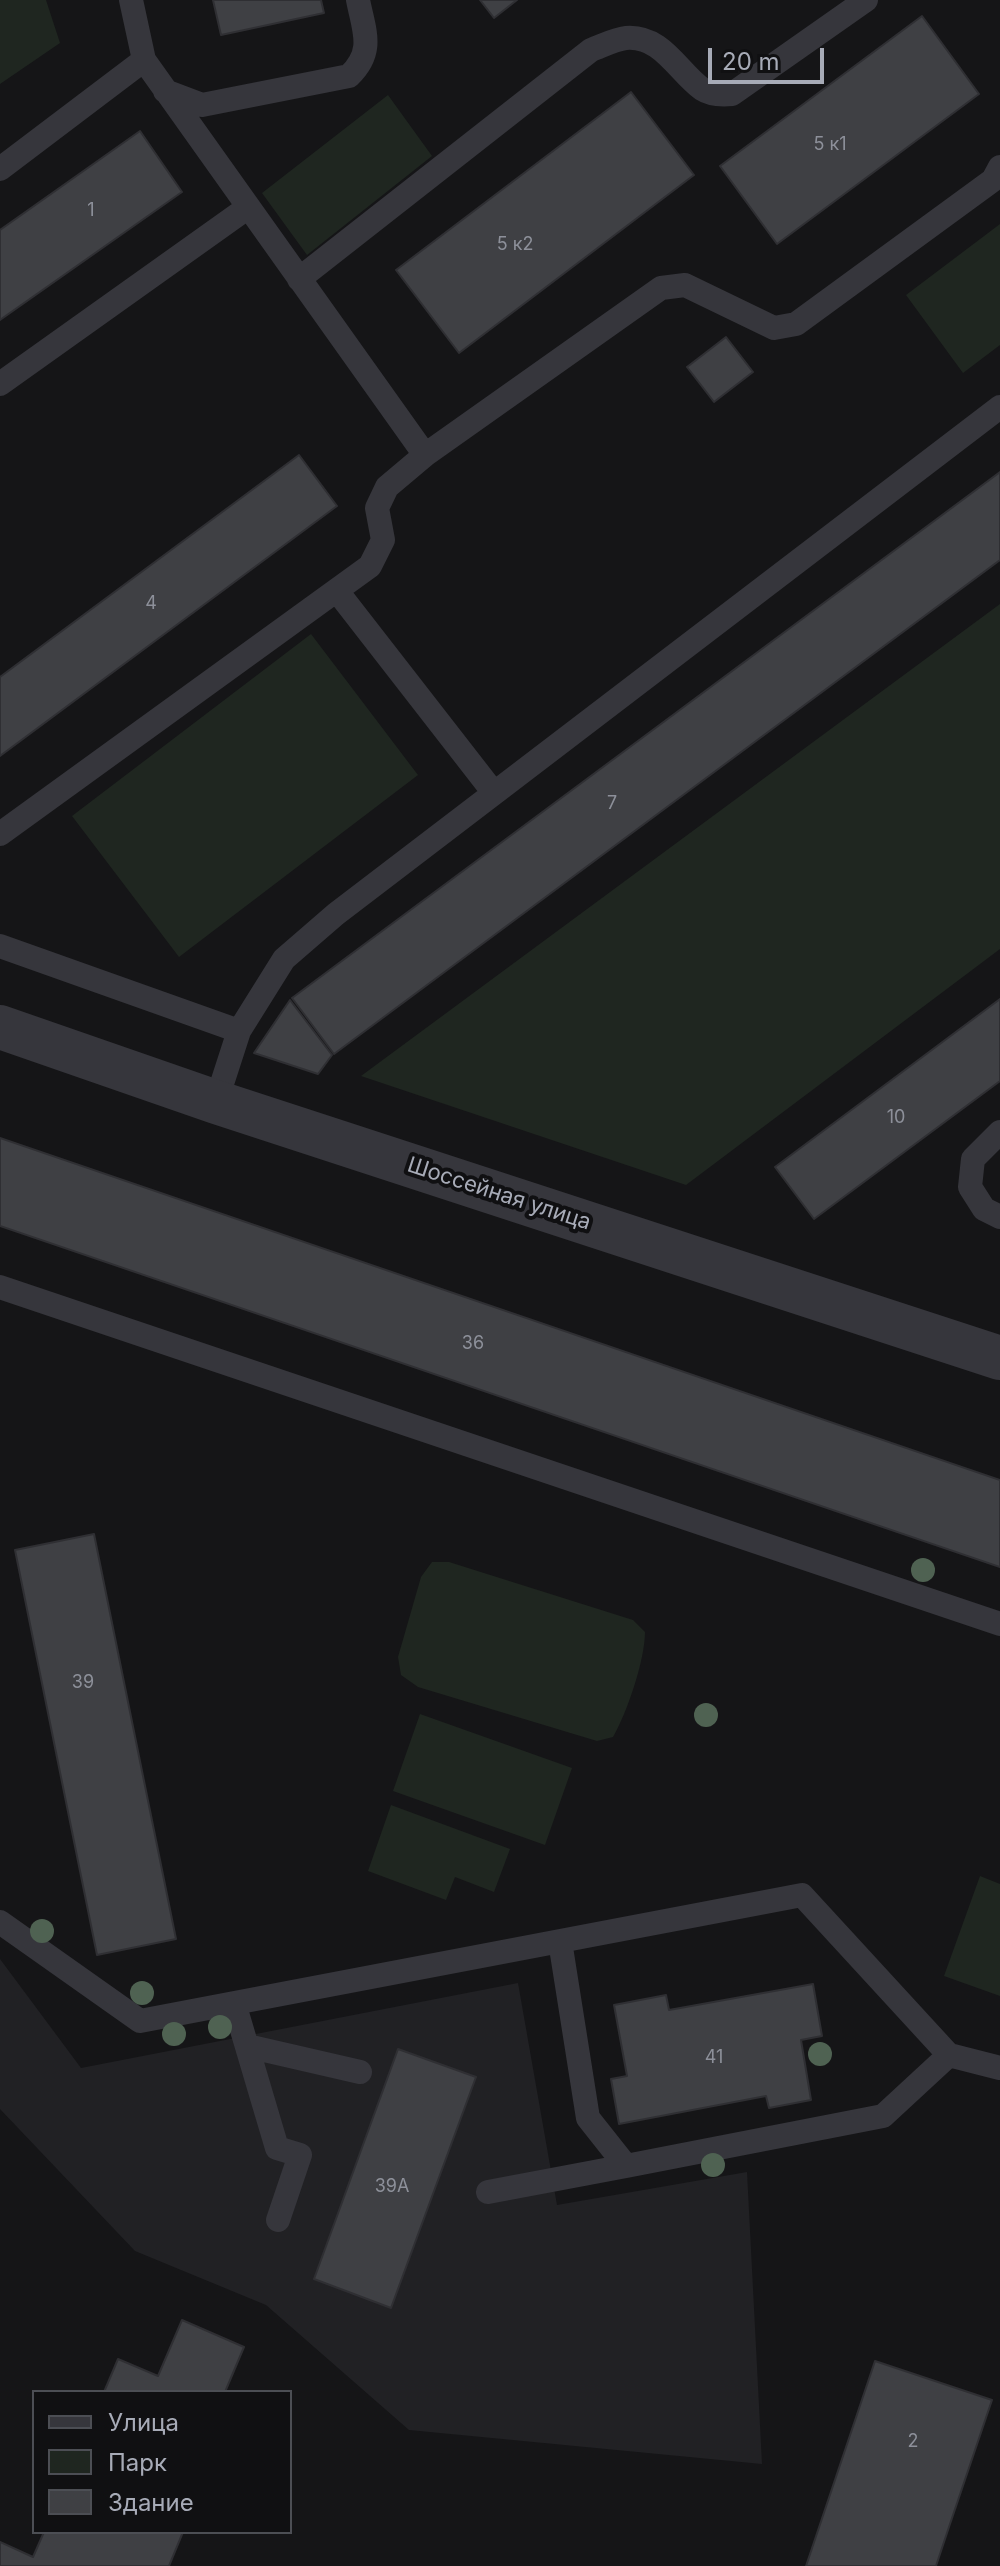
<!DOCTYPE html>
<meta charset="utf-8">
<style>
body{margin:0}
#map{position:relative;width:1000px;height:2566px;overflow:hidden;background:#151517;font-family:Inter,sans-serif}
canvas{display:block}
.legend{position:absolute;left:32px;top:2390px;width:260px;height:144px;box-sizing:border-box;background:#101012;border:2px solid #4c4e54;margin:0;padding:10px 14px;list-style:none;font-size:24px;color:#a7abb7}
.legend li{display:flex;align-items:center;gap:16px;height:40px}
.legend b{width:40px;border:2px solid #4c4e54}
.scale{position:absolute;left:708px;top:48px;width:116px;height:36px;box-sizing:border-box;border:4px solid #a7abb7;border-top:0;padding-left:10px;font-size:24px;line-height:28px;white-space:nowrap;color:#a7abb7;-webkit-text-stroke:6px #101012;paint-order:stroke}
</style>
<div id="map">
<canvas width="1000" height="2566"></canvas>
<ul class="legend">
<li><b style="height:10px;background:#36363c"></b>Улица</li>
<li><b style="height:22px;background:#1f2620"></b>Парк</li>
<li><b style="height:22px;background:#3f4044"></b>Здание</li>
</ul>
<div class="scale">20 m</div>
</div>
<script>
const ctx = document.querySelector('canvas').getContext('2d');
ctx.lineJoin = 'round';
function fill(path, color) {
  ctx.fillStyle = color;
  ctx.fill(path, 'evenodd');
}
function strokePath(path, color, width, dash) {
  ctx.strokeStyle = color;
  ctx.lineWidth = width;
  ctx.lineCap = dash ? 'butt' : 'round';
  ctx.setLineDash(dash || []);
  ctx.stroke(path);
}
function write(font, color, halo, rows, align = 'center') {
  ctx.font = font + ' Inter,sans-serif';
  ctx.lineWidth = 8;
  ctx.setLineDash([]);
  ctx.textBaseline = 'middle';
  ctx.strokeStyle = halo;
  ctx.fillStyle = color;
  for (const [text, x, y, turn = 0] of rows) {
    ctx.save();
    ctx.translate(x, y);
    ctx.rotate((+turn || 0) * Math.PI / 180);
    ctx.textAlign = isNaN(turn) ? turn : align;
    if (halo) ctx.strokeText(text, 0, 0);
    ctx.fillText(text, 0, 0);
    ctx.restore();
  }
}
const built = new Path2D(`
 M0 1959 81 2068 518 1983 557 2205 747 2172 762 2464 409 2430 266 2305 135 2251 0 2109Z`);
const green = new Path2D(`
 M0 0H46L60 43 0 84Z
 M388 95 432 156 307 255 262 193Z
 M1000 224V345L963 373 906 295Z
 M1000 604V949L686 1185 361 1076Z
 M311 634 418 775 179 957 72 816Z
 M432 1562H449L633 1620 645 1632C645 1660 627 1713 613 1737L597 1741 418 1687 401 1675 398 1657 421 1577Z
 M420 1714 572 1768 545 1845 393 1791Z
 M391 1805 510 1849 494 1892 455 1877 446 1900 368 1871Z
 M980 1876 1000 1884V1996L944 1976Z`);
const building = new Path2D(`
 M213 0H321L324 13 221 35Z
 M480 0H517L494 18Z
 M922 16 979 94 777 244 720 166Z
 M631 92 694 175 459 353 396 270Z
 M140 131 182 192 0 320V230Z
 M726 337 753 372 714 402 687 367Z
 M299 455 337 506 0 756V677Z
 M1000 472V560L334 1054 292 998Z
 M1000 999V1081L814 1219 775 1167Z
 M290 1000 332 1055 318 1074 254 1053Z
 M0 1138 1000 1480V1567L0 1226Z
 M94 1534 176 1939 97 1955 15 1550Z
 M813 1984 822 2036 801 2040 811 2100 769 2108 766 2096 619 2124 611 2079 627 2076 614 2005 666 1995 669 2010Z
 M398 2049 476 2077 391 2308 314 2279Z
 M182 2320 244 2347 225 2392H104L118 2359 158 2376Z
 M875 2361 992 2400 950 2524 936 2566H806Z
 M44 2532H183L169 2566H0V2542L33 2557Z`);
const service = new Path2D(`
 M131 0 144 60 425 455
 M165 91 202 105 349 76C375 51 364 31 358 0
 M0 169 144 60
 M299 279 591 50C602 46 615 39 626 38 662 35 678 72 702 89 711 95 722 95 732 94L866 0
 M0 384 247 208
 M337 591 494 793
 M0 834 370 566 383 540 377 508 387 487 425 455 661 288 685 285 774 328 796 324 993 180 1000 167
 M0 946 239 1031
 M216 1102 239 1031 284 959 336 914 1000 407
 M1000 1132 973 1159 970 1187 984 1209 1000 1217
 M0 1287 1000 1624
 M0 1922 140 2021 802 1895 949 2055 1000 2068
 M560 1941 588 2118 626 2166 883 2116 949 2055
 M234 2003 277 2148 300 2155 278 2220
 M247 2046 360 2072
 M488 2192 626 2166`);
const tertiary = new Path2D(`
 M0 1027 216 1102 1000 1358`);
const trees = [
 [923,1570],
 [706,1715],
 [42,1931],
 [142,1993],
 [220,2027],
 [174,2034],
 [820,2054],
 [713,2165]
];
const numberNames = [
 ["5 к1",830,145],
 ["1",91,211],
 ["5 к2",515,245],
 ["4",151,604],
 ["7",612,804],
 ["10",896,1118],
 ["36",473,1344],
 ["39",83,1683],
 ["41",714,2058],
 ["39А",392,2187],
 ["2",913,2442]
];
const streetNames = [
 ["Шоссейная улица",499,1194,18]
];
fill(built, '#212124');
fill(green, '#1f2620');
fill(building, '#3f4044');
strokePath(building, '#2f2f33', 2);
strokePath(service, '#36363c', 24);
strokePath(tertiary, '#36363c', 44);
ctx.fillStyle = '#4f6252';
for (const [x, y] of trees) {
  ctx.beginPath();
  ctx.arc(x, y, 12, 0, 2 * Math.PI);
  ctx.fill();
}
write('18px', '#8d909a', null, numberNames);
write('22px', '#a7abb7', '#101012', streetNames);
</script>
